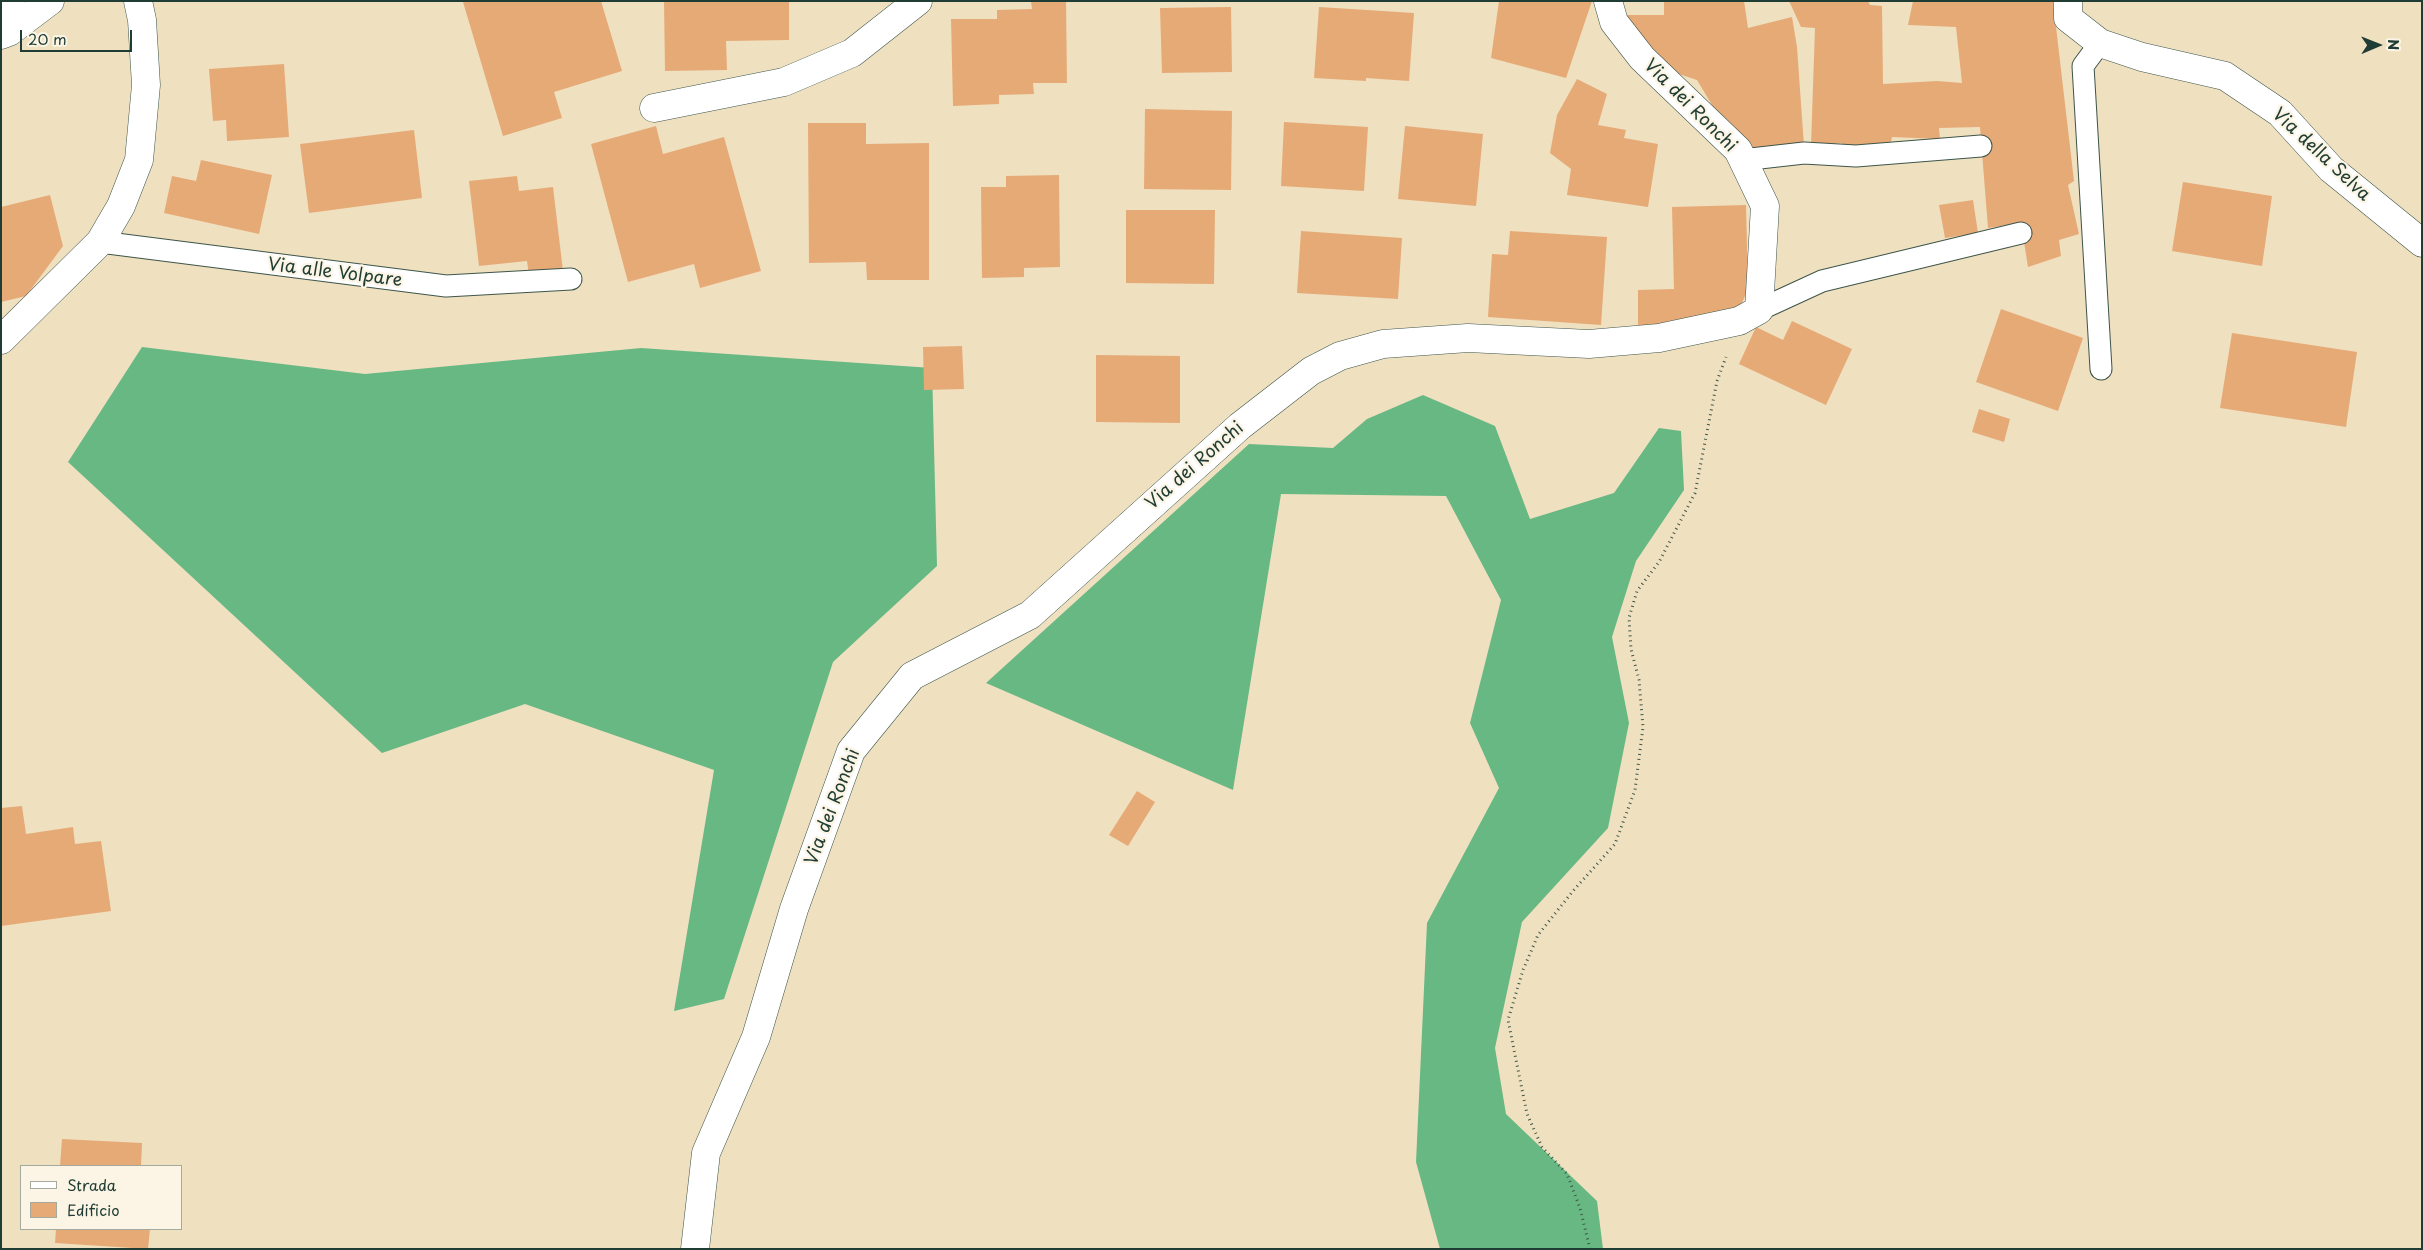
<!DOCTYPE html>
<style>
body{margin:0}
#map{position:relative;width:2423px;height:1250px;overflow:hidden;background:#efe0c0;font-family:"Playpen Sans",sans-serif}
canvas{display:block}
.frame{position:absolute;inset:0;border:2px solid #1f3d34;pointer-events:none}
.legend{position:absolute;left:20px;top:1165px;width:162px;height:65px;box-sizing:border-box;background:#fcf5e5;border:1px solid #a4ab9e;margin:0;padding:6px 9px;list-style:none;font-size:15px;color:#1f3d34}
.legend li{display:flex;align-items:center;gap:10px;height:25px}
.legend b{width:25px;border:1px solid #a4ab9e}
.north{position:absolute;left:2353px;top:20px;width:50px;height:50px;-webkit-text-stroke:4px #fcf5e5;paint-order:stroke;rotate:89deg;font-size:14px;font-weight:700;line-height:20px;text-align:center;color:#1f3d34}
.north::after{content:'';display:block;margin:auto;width:18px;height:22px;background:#1f3d34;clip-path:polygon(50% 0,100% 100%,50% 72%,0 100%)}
.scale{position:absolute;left:20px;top:30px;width:112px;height:22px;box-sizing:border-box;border:2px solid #1f3d34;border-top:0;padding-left:6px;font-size:15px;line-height:18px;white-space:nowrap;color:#1f3d34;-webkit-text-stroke:4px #fcf5e5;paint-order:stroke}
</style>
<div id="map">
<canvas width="2423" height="1250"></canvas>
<div class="frame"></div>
<ul class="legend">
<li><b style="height:6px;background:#fff"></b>Strada</li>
<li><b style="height:14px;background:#e6aa77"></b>Edificio</li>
</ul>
<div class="north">N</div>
<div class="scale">20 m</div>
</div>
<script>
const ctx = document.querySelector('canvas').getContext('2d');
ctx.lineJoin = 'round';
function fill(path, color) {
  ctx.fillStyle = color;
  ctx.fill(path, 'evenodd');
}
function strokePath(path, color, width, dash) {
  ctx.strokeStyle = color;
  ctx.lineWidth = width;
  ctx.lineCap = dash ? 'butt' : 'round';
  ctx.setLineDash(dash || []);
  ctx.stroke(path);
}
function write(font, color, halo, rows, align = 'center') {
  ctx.font = font + ' "Playpen Sans",sans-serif';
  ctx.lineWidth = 4.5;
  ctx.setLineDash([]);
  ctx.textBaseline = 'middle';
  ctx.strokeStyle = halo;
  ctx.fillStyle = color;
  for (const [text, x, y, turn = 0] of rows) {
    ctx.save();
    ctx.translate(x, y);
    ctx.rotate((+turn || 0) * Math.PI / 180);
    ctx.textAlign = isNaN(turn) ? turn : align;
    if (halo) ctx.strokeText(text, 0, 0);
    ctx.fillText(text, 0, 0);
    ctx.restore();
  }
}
const forest = new Path2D(`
 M142 347 365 374 641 348 932 368 937 566 833 662 724 999 674 1011 714 770 525 704 382 753 68 462Z
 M1423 395 1495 426 1530 519 1614 493 1659 428 1681 431 1684 490 1636 561 1612 637 1629 723 1608 828 1522 922 1495 1048 1506 1114 1597 1201 1603 1249H1440L1416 1162 1427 923 1499 788 1470 723 1501 600 1446 496 1281 494 1233 790 986 683 1249 444 1333 448 1367 419Z`);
const building = new Path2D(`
 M467 1H601L622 71 554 92 562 118 503 136 463 2Z
 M664 1H789V40L726 41 727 70 665 71Z
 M1031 1H1066L1067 83H1033L1034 94 999 95V104L953 106 951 19H997V10L1032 9Z
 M1499 1H1592L1566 78 1491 58Z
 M1664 1H1744L1748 28 1792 17 1797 47 1804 146 1757 155 1721 120 1697 80 1676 73 1648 56 1625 15H1664Z
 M1789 1H1868L1870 5 1882 6 1883 84 1937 81 1962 83 1956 27 1908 25 1913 1H2053L2074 181 2068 185 2079 234 2059 240 2061 256 2028 267 2021 223 1988 228 1980 127 1939 128 1940 139 1892 137 1890 146 1842 150V143L1811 145 1815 28 1801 27Z
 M1231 7 1232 72 1162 73 1160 8Z
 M1319 7 1414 13 1409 81 1366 78V81L1314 78Z
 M284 64 289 137 227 141 226 120 213 121 209 69Z
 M1577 79 1607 94 1598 125 1626 130 1624 138 1658 144 1648 207 1567 195 1571 169 1550 153 1557 115Z
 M1145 109 1232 111 1231 190 1144 189Z
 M1284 122 1368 127 1364 191 1281 186Z
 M808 123H866V144L929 143V280H867L866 262 809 263Z
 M656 126 663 154 724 137 761 271 700 288 694 264 628 282 591 144Z
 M1405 126 1483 134 1476 206 1398 199Z
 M414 130 422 198 309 213 300 144Z
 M201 160 272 175 259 234 164 213 172 176 196 181Z
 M1059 175 1060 267 1024 268V277L982 278 981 187H1006V176Z
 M517 176 519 191 553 187 563 271 529 275 527 261 479 266 469 181Z
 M2183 182 2272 196 2262 266 2172 251Z
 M50 195 63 246 26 296 1 302V207Z
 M1973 200 1978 233 1945 238 1939 205Z
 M1746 205 1748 289 1735 319 1668 321 1669 334 1638 335V290L1674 289 1672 207Z
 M1126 210H1215L1214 284 1126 283Z
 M1301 231 1402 238 1398 299 1297 293Z
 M1510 231 1607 237 1601 325 1488 317 1492 254 1508 255Z
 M2001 309 2083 338 2058 411 1976 382Z
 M1792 321 1852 349 1826 405 1739 364 1756 327 1783 340Z
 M2232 333 2357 352 2346 427 2220 408Z
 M962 346 964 389 924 390 923 347Z
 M1096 355 1180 356V423L1096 422Z
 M1979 409 2010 419 2004 442 1972 432Z
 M1137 791 1155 802 1128 846 1109 835Z
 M22 806 26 834 73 827 75 844 101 841 111 911 1 926V808Z
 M62 1139 142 1143 141 1166H60Z
 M56 1229H150L148 1249 55 1243Z`);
const path = new Path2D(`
 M1590 1249 1580 1208 1567 1174 1542 1147 1527 1114 1508 1020 1523 970 1538 935 1573 891 1615 844 1635 790 1643 727 1639 680 1631 649 1629 618 1637 591 1659 562 1695 493 1717 381 1726 357`);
const service = new Path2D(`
 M2100 43 2083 66 2101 369
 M1742 160 1804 153 1856 156 1981 146
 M100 242 446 286 571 279
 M1759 310 1822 281 2021 233`);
const minor = new Path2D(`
 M2068 1V18L2100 43 2142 57 2225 76 2280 113 2331 169 2422 243
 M654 108 784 82 852 53 918 1
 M1 340 100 242 121 206 139 160 146 85 142 20 138 1
 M695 1249 706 1153 756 1037 794 909 851 751 912 676 1030 615 1240 426 1311 371 1340 356 1383 344 1468 338 1589 344 1659 338 1739 321 1759 310 1765 206 1738 150 1642 58 1614 22 1608 1`);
const tertiary = new Path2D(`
 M1 14 11 1
 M1 35 9 32 50 1`);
const streetNames = [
 ["Via dei Ronchi",1690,106,45],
 ["Via della Selva",2321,155,43],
 ["Via alle Volpare",335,273,7],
 ["Via dei Ronchi",1195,466,-41],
 ["Via dei Ronchi",833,807,-69]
];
fill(forest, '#68b884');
fill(building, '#e6aa77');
strokePath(service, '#3e5549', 23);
strokePath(minor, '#3e5549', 29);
strokePath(tertiary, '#3e5549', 29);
strokePath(path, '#3e5549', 3, [1, 4]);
strokePath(service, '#fff', 21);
strokePath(minor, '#fff', 28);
strokePath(tertiary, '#fff', 28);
write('18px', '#1f3d34', '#fcf5e5', streetNames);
</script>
